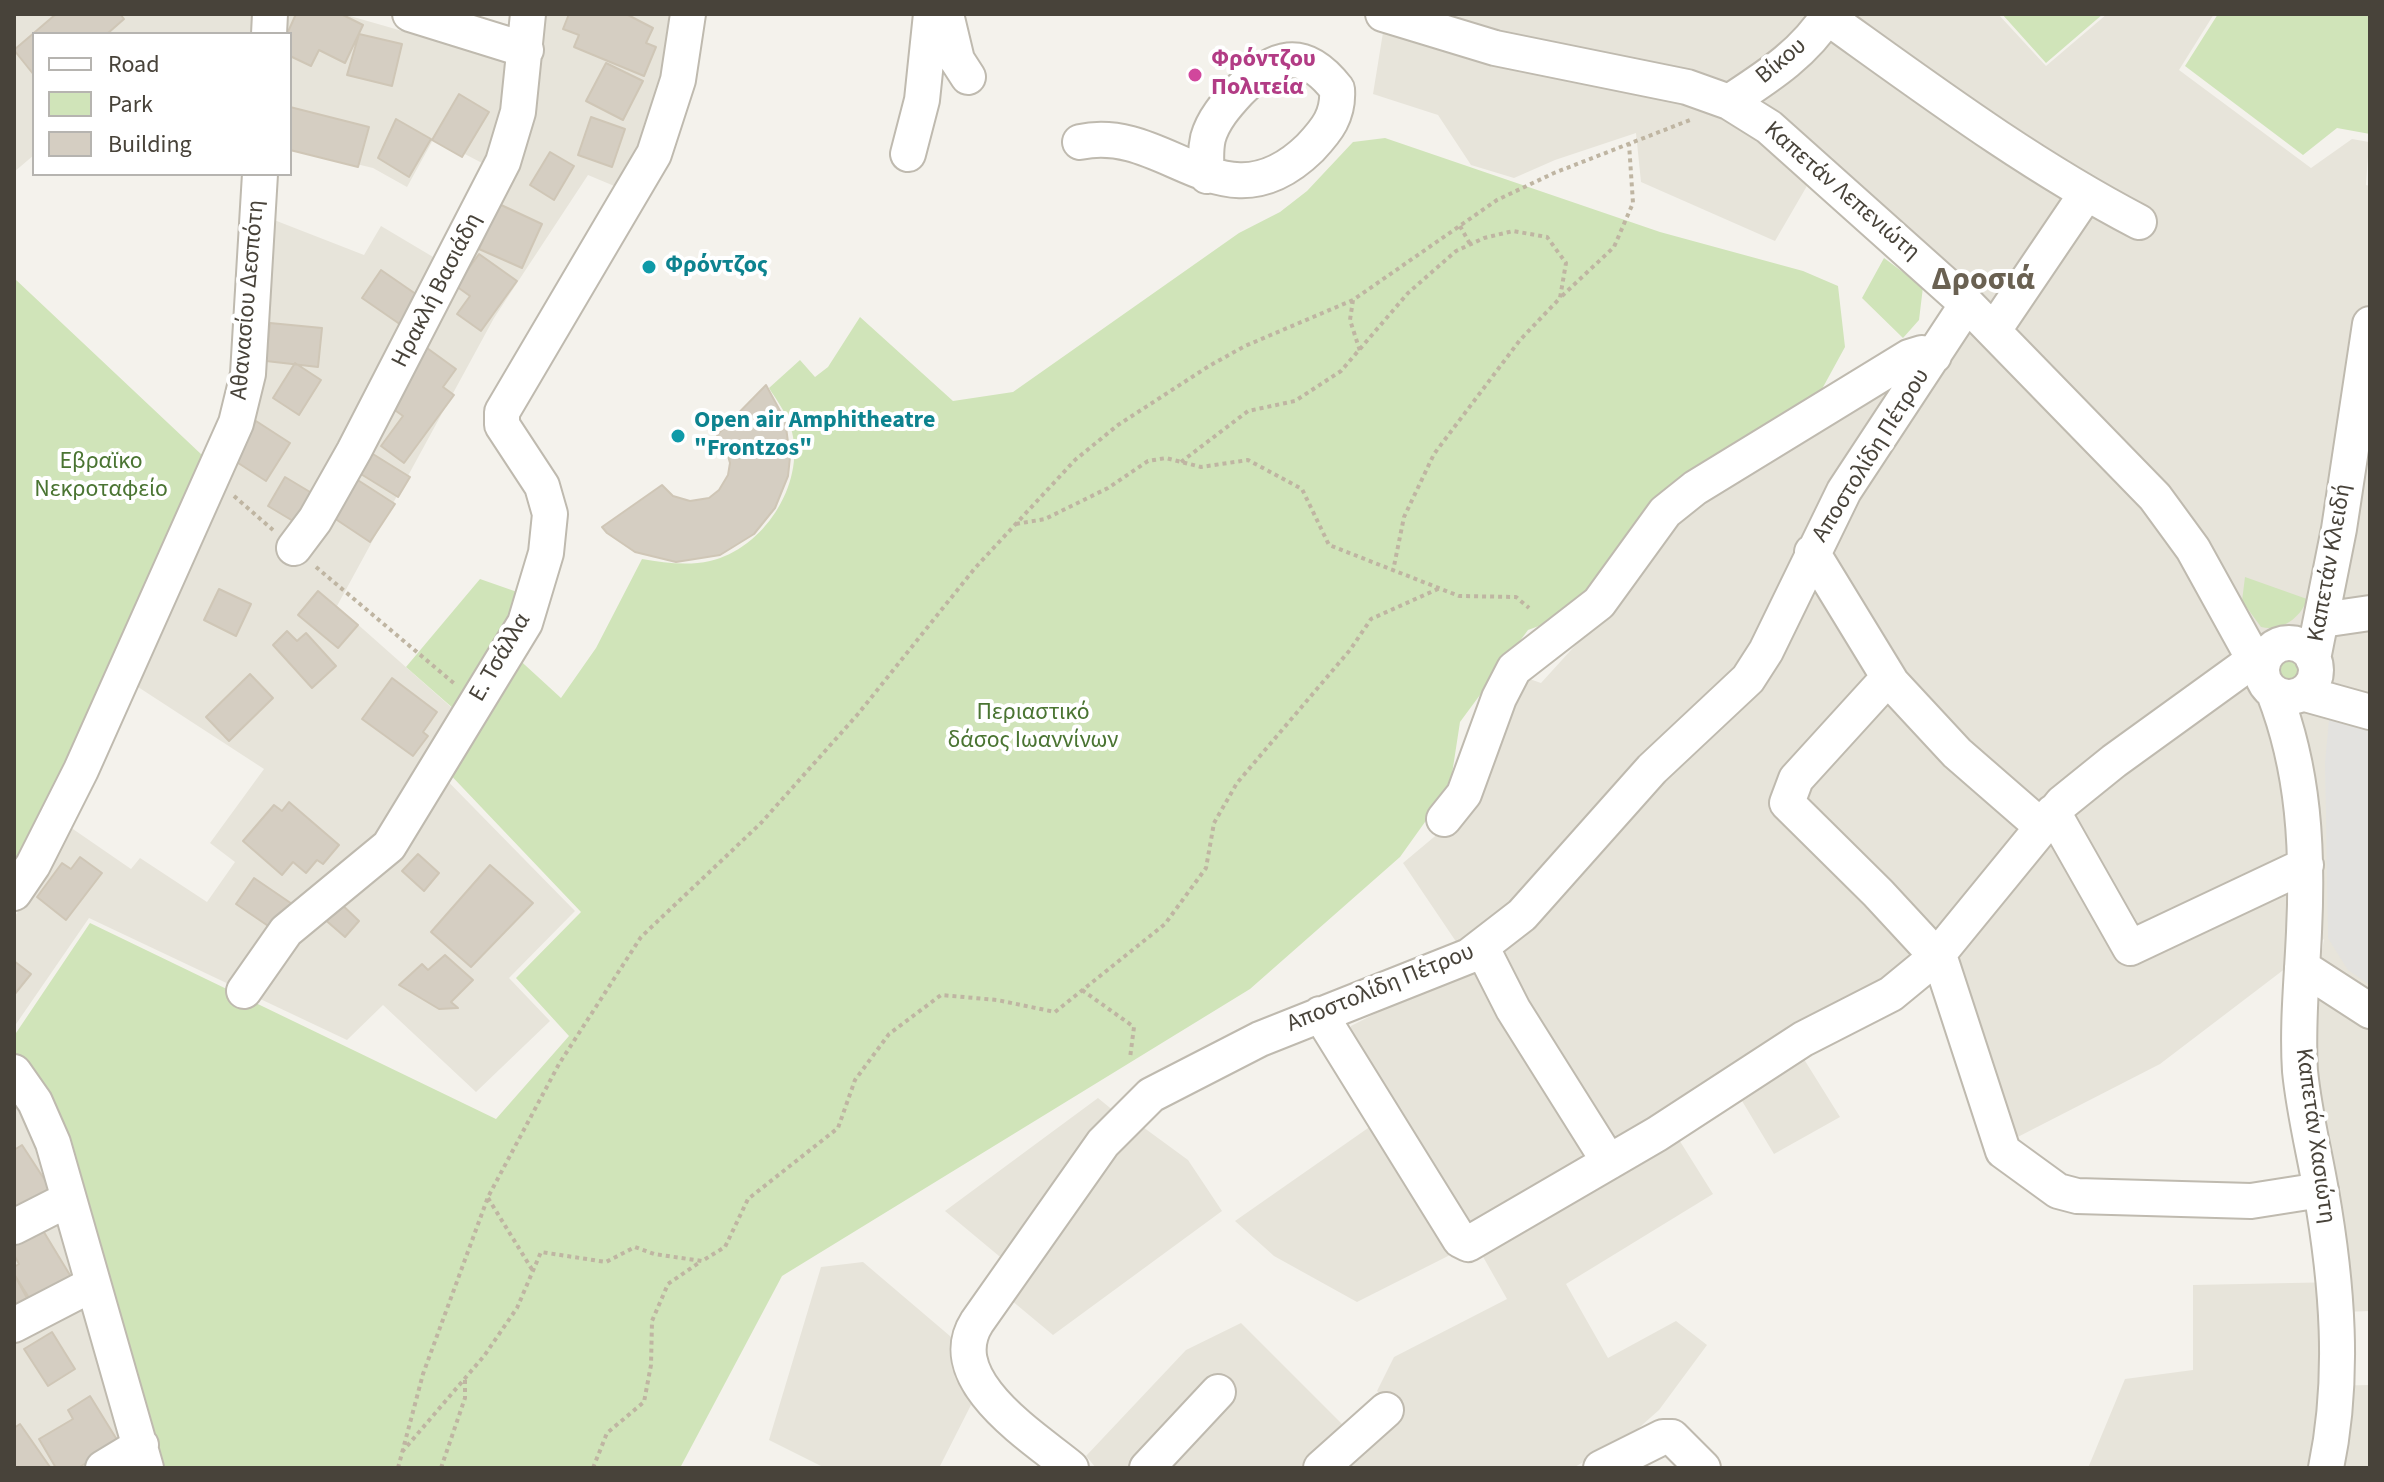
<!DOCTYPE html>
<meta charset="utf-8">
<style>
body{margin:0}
#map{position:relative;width:2384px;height:1482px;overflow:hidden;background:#f4f2ec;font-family:"Source Sans 3",sans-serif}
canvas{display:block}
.frame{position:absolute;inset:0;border:16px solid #48433a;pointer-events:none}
.legend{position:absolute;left:32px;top:32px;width:260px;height:144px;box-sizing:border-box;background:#fff;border:2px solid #b6b4b0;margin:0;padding:10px 14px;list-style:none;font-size:24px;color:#48433a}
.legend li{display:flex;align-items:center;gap:16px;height:40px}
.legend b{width:40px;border:2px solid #b6b4b0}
</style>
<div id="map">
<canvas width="2384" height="1482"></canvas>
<div class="frame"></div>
<ul class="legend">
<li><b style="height:10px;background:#fff"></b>Road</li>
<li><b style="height:22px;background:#d0e4b9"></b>Park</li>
<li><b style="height:22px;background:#d5cec2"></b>Building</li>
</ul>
</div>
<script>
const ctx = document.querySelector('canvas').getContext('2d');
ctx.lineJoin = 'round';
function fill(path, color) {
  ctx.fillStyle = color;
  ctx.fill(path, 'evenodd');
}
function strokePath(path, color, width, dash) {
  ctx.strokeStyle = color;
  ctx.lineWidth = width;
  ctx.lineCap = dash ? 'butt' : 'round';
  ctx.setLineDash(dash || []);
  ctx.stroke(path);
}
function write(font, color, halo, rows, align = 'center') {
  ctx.font = font + ' "Source Sans 3",sans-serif';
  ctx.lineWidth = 8;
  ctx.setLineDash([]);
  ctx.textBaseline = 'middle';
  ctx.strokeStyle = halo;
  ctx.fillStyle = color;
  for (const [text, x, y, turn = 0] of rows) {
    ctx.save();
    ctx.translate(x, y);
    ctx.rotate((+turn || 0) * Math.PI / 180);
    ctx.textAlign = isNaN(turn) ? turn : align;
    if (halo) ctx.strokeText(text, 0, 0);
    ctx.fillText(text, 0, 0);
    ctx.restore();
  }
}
const residential = new Path2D(`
 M14 14H343L535 69 539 14H669L659 87 643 144 619 188 588 175 494 318 337 606 452 708 424 757 575 911 509 978 550 1021 476 1092 383 1005 347 1040 89 918 14 1027V918L70 827 131 869 140 858 207 902 235 862 210 843 264 769 135 685 247 436 269 218 364 255 381 226 460 273 509 177 434 138 407 187 373 168 290 148V34H34V155L14 172Z
 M1386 14H1998L2046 66 2107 14H2214L2179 70 2311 168 2352 139 2369 142 2366 185 2370 186V1311L2318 1313 2322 1386 2370 1385V1468H2088L2125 1379 2193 1370V1285L2340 1282 2324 1156 2312 1011 2324 939 2160 1064 2006 1143 1941 935 1914 965 1792 1040 1840 1117 1774 1154 1730 1081 1666 1119 1713 1194 1566 1284 1608 1358 1676 1321 1707 1345 1659 1410 1632 1434 1573 1468H1096L1086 1456 1186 1350 1241 1323 1363 1445 1397 1414 1377 1391 1394 1357 1507 1299 1469 1232 1452 1254 1357 1302 1274 1256 1235 1221 1391 1112 1348 1040 1351 1026 1493 953 1461 949 1403 863 1440 832 1518 675 1541 683 1622 594 1682 509 1901 369 1922 396 1986 298 1822 160 1775 241 1641 182 1636 133 1555 160 1514 178 1471 165 1438 115 1373 94Z
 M14 1087 38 1119 136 1468H14Z
 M1098 1098 1115 1112 1005 1261 945 1211Z
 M1132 1119 1188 1160 1222 1211 1053 1335 1005 1295Z
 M863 1262 957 1342 956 1374 972 1403 939 1468H825L769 1440 821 1267Z`);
const green = new Path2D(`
 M2002 14H2103L2046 63Z
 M2218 14H2370V134L2337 128 2303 155 2185 66Z
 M1385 138 1660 232 1803 271 1838 286 1845 347 1816 400 1663 492 1648 505 1591 597 1574 613 1528 630 1460 722 1450 787 1400 857 1250 989 782 1276 680 1468H153L14 1061V1036L90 923 496 1119 569 1036 516 978 581 912 443 767 471 724 406 667 480 579 520 593 501 643 561 698 596 648 642 559C665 563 688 566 710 561 763 549 805 485 792 432 789 416 777 401 769 388L800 360 815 377 828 367 860 317 953 401 1013 392 1239 233 1280 212 1307 191 1353 142Z
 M1884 258 1923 287 1919 320 1903 338 1862 298Z
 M14 278 202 455 108 681 14 873Z
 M2245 577 2307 599C2301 618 2281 632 2261 627L2242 601Z
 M2273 669a17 17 0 1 1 34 0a17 17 0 1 1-34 0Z`);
const parking = new Path2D(`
 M2329 720 2370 731V985L2348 970 2328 938 2325 762Z`);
const building = new Path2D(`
 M56 14H120L124 19 107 34H34V75L14 50Z
 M296 14H341L363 25 345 63 319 50 311 66 290 56V34H287Z
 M569 14H626L653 28 646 43 656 47 644 76 574 47 579 35 563 29Z
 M359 34 402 44 392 86 347 75Z
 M606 63 643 81 623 120 586 101Z
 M459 94 489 112 462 157 432 140Z
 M290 107 369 127 358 167 290 150Z
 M591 117 625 129 612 167 578 155Z
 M396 119 431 139 409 177 378 158Z
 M550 152 574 166 554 200 530 185Z
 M499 204 542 224 522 268 479 249Z
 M479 254 517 281 481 331 457 314 470 296 456 286Z
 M381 270 423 299 404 327 362 298Z
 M270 323 322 328 318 367 266 361Z
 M427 348 456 369 443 387 454 395 404 463 381 446 403 416 385 403Z
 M295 363 321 380 299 415 273 398Z
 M766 385 785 420 790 457 788 476 775 508 754 534 720 555 676 562 635 552 607 533 602 527 662 485 673 496 690 501 709 498 719 490 728 475 730 463 725 445 717 435Z
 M256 421 290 443 266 481 232 459Z
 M368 451 410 477 398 497 356 471Z
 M285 477 320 498 303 527 268 506Z
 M353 477 395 504 370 542 328 514Z
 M219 589 251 604 236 636 204 620Z
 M318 591 358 625 338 648 298 615Z
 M287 631 297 641 306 633 336 666 312 688 273 645Z
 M250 674 273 698 229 741 206 717Z
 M392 678 437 712 423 732 428 736 413 756 362 719Z
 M289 802 339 845 323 864 317 860 306 873 293 862 282 875 243 841 274 805 282 811Z
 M418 854 439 873 424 891 402 871Z
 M80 857 102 873 66 920 37 897 62 863 71 869Z
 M490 865 533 903 471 967 431 932Z
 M254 878 295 906 277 932 236 904Z
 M337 900 359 921 345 937 322 917Z
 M445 955 473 980 451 1002 458 1008 439 1009 399 985 422 964 428 970Z
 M14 961 31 974 14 995Z
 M22 1145 52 1191 19 1212 14 1204V1150Z
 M39 1224 76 1285 36 1309 14 1274V1267L19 1264 14 1255V1239Z
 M14 1274 27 1298 14 1305Z
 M52 1332 75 1369 48 1386 24 1349Z
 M90 1396 119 1443 78 1468H56L39 1439 73 1419 68 1410Z
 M20 1424 50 1467V1468H14V1428Z`);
const path = new Path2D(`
 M1460 226 1470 244
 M1562 296 1614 247 1633 203 1629 144
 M1353 300 1350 320 1360 351
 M1181 462 1248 411 1295 401 1341 371 1408 293 1456 251 1484 238 1513 231 1547 237 1566 263 1560 298 1520 340 1434 454 1404 517 1393 571
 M234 496 273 530
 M1016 524 1045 519 1108 488 1148 461 1166 458 1201 467 1248 460 1302 489 1329 545 1459 596 1516 597 1529 608
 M316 567 456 685
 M1082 990 1134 1027 1130 1058
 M488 1198 533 1271
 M402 1452 484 1356 517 1308 541 1252 606 1262 635 1247 654 1254 702 1261 725 1247 748 1199 838 1128 855 1080 889 1034 941 995 997 1000 1055 1012 1165 924 1206 868 1214 823 1237 783 1350 650 1371 619 1440 588
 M398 1468 423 1374 488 1197 559 1064 641 937 761 823 858 714 975 568 1075 460 1118 425 1209 366 1245 346 1353 300 1497 200 1554 173 1690 120
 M441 1468 465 1398V1379
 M593 1468 607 1433 644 1402 651 1365 652 1321 668 1284 700 1262`);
const minor = new Path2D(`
 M410 14 526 50
 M946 14 957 60 968 77
 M1383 14 1495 48 1687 87 1729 102 1769 127 1967 304 2155 497 2193 549 2262 674
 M1827 17C1929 90 2028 164 2139 222
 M269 34 270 14
 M1729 102C1767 77 1804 54 1829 14
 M1080 142C1167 123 1224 232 1310 148 1327 130 1339 115 1337 89 1303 45 1274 56 1239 91 1226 105 1213 120 1208 138 1205 151 1206 163 1207 176
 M908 154 922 100 931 14
 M1994 330 2086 194
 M294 548 315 520 354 451 503 162 518 112 528 14
 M1812 552 1892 683 1957 753 2042 827
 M2322 620 2370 613
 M2262 670a27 27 0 1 1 54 0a27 27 0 1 1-54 0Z
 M2313 659 2339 529 2370 324
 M1888 678 1796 779 1787 803 1878 893 1941 961 2003 1151 2058 1191 2077 1196 2251 1201 2321 1190
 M2274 693C2304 770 2308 850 2304 932 2302 978 2297 1025 2300 1071 2304 1112 2314 1151 2321 1191 2337 1282 2345 1377 2326 1468
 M2309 695 2370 712
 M2053 812 2130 948 2306 865
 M1444 819 1464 794 1499 698 1514 669 1599 603 1665 512 1695 488 1909 357 1922 353 1934 356
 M14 893 33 865 81 770 236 423 248 374 260 174
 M1482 948 1513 1009 1609 1162
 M2302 967 2370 1011
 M244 991 286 931 389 846 525 623 546 553 550 514 542 486 502 425V412L654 154 678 80 688 14
 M1320 1014 1460 1240 1468 1244 1657 1134 1803 1039 1891 994 1936 957 2062 803 2114 761 2255 659
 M14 1072 35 1102 53 1143 146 1468
 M14 1227 69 1199
 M14 1325 93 1284
 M103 1468 141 1445
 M1071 1468C1035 1438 940 1380 977 1322L1103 1143 1151 1095 1260 1039 1469 956 1522 915 1652 769 1748 679 1766 651 1844 491 1967 304
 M1147 1468 1218 1392
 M1321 1468 1386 1410
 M1601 1468 1663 1437H1672L1703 1468`);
const markers = [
 [1195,75,8,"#d1479c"],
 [649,267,8,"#0f9aa8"],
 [678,436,8,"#0f9aa8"]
];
const hotelNames = [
 ["Φρόντζου",1211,61],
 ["Πολιτεία",1211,89]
];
const streetNames = [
 ["Βίκου",1782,62,-40],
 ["Καπετάν Λεπενιώτη",1841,192,41],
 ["Ηρακλή Βασιάδη",438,291,-63],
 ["Αθανασίου Δεσπότη",249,300,-85],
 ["Αποστολίδη Πέτρου",1872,456,-58],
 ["Καπετάν Κλειδή",2331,563,-80],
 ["Ε. Τσάλλα",501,658,-60],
 ["Αποστολίδη Πέτρου",1381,989,-22],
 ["Καπετάν Χασιώτη",2314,1136,82]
];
const cultureNames = [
 ["Φρόντζος",665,267],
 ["Open air Amphitheatre",694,422],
 ["\"Frontzos\"",694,450]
];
const parkNames = [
 ["Εβραϊκο",101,463],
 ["Νεκροταφείο",101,491],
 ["Περιαστικό",1033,714],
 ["δάσος Ιωαννίνων",1033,742]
];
const districtNames = [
 ["Δροσιά",1983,282]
];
fill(residential, '#e7e4da');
fill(green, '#d0e4b9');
fill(parking, '#e3e2df');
fill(building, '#d5cec2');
strokePath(building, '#cfc6b6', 2);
strokePath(minor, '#bfbaaf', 38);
strokePath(path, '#bfb5a2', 4, [4, 4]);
strokePath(minor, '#fff', 34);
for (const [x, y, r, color] of markers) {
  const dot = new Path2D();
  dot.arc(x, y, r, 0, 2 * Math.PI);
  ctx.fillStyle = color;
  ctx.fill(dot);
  strokePath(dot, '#fff', 3);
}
write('bold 24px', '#b23c85', '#fff', hotelNames, 'left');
write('24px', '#48433a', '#fff', streetNames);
write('bold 24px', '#0d838f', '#fff', cultureNames, 'left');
write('24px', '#4a7432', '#fff', parkNames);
write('bold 32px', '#6a6152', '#fff', districtNames);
</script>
